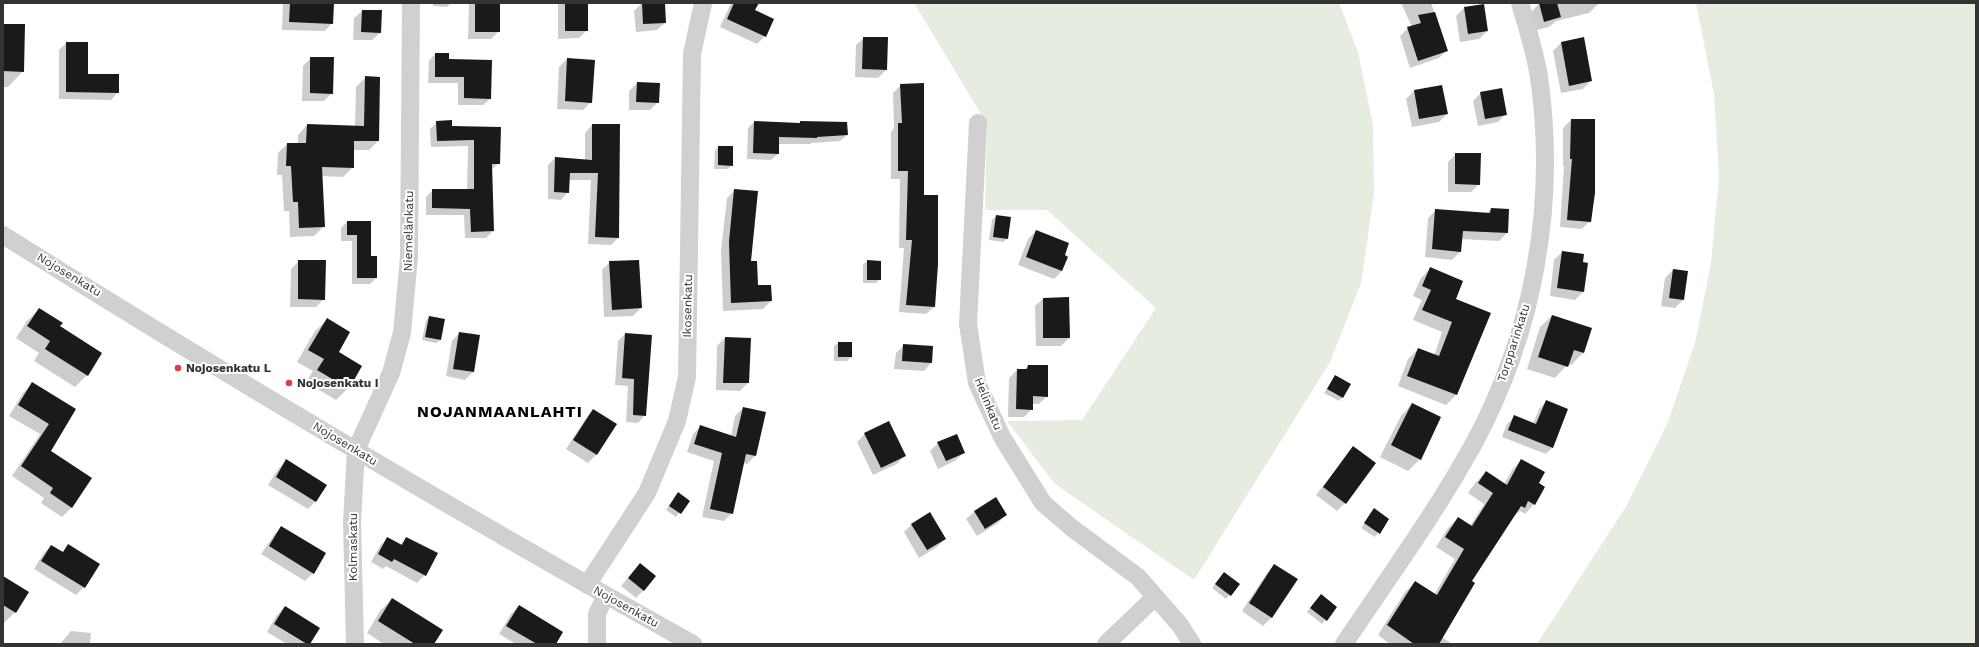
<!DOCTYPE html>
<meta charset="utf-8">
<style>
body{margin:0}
#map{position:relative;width:1979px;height:647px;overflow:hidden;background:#fff;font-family:"Work Sans",sans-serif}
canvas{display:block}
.frame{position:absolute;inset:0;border:4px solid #333;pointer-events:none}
</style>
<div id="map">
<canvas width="1979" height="647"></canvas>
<div class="frame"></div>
</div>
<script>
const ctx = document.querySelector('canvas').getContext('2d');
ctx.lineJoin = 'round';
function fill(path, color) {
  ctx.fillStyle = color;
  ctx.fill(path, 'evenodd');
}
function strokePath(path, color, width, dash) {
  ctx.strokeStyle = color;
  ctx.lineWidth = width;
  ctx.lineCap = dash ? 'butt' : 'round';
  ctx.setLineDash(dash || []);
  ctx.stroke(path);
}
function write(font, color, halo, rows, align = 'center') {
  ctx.font = font + ' "Work Sans",sans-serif';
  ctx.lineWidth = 4;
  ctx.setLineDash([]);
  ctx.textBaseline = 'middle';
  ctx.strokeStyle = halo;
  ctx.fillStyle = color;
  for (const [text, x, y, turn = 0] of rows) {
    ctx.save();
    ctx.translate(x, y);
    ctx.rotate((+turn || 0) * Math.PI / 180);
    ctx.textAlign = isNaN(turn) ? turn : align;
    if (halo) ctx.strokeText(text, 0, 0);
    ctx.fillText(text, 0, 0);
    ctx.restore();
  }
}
const green = new Path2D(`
 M914 3H1339L1358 52 1373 125 1374 194 1361 283 1330 362 1194 580 1055 484 1007 421 1082 420 1156 308 1047 210H985L987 124Z
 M1696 3H1976V644H1537L1627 505 1668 422 1695 343 1711 263 1719 177 1714 94Z`);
const shadow = new Path2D(`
 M283 3H333L332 23 325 31 282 30Z
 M433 3H451L447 7 433 6Z
 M469 3H499V31L491 39H468Z
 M558 3H587V30L579 38 558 39Z
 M642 3H664L665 23 657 30 636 32 634 11Z
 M731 3H757L754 11 765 36 757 44 720 27Z
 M1401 3H1431L1447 50 1439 58 1410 68 1400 36 1408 28 1412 27Z
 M1543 3H1599L1589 13 1556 21 1549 27 1533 31 1529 14 1539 4Z
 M1464 8 1487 31 1479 39 1460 42 1456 16Z
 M362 11H381L380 33 372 40H353L354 18Z
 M3 25 23 71 8 87H3Z
 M864 38 886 70 878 78 855 77 856 45Z
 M66 43 87 75 118 92 111 100 59 99V50Z
 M1561 43 1591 81 1583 89 1561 93 1553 51Z
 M435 54 448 60 490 99 483 105H458V83H428L429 61Z
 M311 58 332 93 324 101H302L303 66Z
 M567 59 591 102 583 110 557 109 559 67Z
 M366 77 378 141 369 150H353V167L343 177 321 176 324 226 314 236 290 237 289 211H284L282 175H277L278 153 287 144H298V135L307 125 355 127 356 87Z
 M637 83 658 102 650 110H629V91Z
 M901 85 923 196 934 307 926 314 899 312 904 248H899L900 179H891V132L894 128 893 93Z
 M1414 91 1447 114 1439 122 1412 127 1406 99Z
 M1481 93 1506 114 1498 122 1478 126 1473 101Z
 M1571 120H1594L1590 221 1582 229 1560 227 1564 166H1563V128Z
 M437 122 451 127 500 128 499 163 491 170 493 231 486 238H465L464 215H426V197L433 190H467L468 146 431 147 430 129Z
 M754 122 799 124 801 122 847 135 840 141 812 143 810 144H778V154L771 160 747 159 748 128Z
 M592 125 618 238 611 245 588 244 591 180H569L568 192 561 200 548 199V165L555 158 585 161V133Z
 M718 147 732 165 728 169H714L715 151Z
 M1456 154 1479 184 1471 192H1448V162Z
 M735 190 757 286 771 301 763 309 723 311 721 251 727 198Z
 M1491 209 1508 210 1507 233 1499 241 1461 239 1460 252 1452 260 1425 257 1428 218 1436 210 1486 214Z
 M996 216 1007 239 1003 242 989 240 992 220Z
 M347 222H370V257L376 278 370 284H352V241H341V228Z
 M1036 231 1067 257 1062 271 1054 279 1018 265 1028 239Z
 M1562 252 1587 264 1583 292 1575 300 1550 296 1554 260Z
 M299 261 324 299 316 307H290L291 269Z
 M867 261 880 279 876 283H863V265Z
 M610 262 641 308 633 316 604 317 602 270Z
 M1431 268 1454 299 1456 395 1446 405 1398 386 1408 359 1418 349 1434 356 1442 332 1413 320 1422 300 1413 296 1421 278Z
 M1673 270 1683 300 1675 308 1661 306 1665 278Z
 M1043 299 1069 338 1061 346H1036L1035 306Z
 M39 309 59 327 87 375 75 387 34 361 39 353 16 338 27 321Z
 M1552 316 1591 328 1583 353 1571 365 1568 364 1555 378 1527 369 1540 327Z
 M429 317 440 340 436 343 422 340 426 321Z
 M327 320 348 388 336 400 306 382 313 371 297 362 315 331Z
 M459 333 473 372 465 380 446 376 452 341Z
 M625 334 645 415 638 423 626 422 628 386 615 385 618 341Z
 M725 338 748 383 740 391 716 390 717 346Z
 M838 343 851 357 847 361H834V346Z
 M904 345 931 363 924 371 894 369 896 353Z
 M1028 366 1047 396 1039 404H1032V409L1024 417H1008L1009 378 1017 370H1024Z
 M1335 376 1342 397 1339 401 1324 393Z
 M33 383 75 409 50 452 72 507 62 517 41 503 44 498 12 476 40 434 9 416 23 393Z
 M1546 402 1553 447 1546 454 1502 437 1507 424 1514 417 1533 424 1539 409Z
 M1412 404 1420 459 1408 471 1380 457 1401 416Z
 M743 408 755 456 747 464 743 463 732 513 724 521 702 517 714 461 687 452 693 434 701 426 731 436 735 416Z
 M593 410 616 424 596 455 588 463 566 449 586 418Z
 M865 434 904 456 897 464 873 475 857 442Z
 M938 443 964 452 956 460 938 469 930 451Z
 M1353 448 1345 503 1337 511 1316 495Z
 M1521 460 1537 483 1534 504 1525 514 1520 511 1513 517 1471 581 1442 637 1452 644H1390L1378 635 1405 592 1415 582 1434 595 1455 559 1436 547 1448 528 1458 518 1470 526 1484 504 1468 493 1476 482 1486 472 1504 484 1512 470Z
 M287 461 316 501 308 509 268 485 279 468Z
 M675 497 689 501 676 517 666 510Z
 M995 498 1006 515 998 523 977 536 966 519 974 512Z
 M1374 510 1388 519 1375 537 1361 528Z
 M912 524 945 539 937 547 919 558 904 532Z
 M281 527 313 573 305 581 261 554 274 535Z
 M388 538 400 545 406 538 425 575 417 583 386 566 383 569 371 562 380 546Z
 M51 546 62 553 68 546 84 587 76 595 34 569 43 554Z
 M1275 565 1296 579 1271 618 1263 626 1242 611 1267 573Z
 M633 572 644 590 636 598 621 586Z
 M1224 573 1238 584 1226 599 1212 588Z
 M3 577 15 612 4 623H3Z
 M392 599 433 644H384L367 633 380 611Z
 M1317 599 1336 607 1322 624 1307 612Z
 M519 606 554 644H516L499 634 511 614Z
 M285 607 309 644H287L267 632 277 615Z
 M71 631 91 633 90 644H60Z`);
const building = new Path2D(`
 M290 3H334L333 24 289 22Z
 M475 3H500V32H475Z
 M565 3H588V31H565Z
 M642 3H665L666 23 643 24Z
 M734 3H759L755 10 774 19 766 37 727 19Z
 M1539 3H1557L1561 17 1544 22Z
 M1484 4 1488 31 1468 34 1464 7Z
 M362 10H382L381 33 361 32Z
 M1435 12 1448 51 1418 61 1407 27 1421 23 1418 15Z
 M3 24H25L24 72 3 71Z
 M863 37H888L887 70 862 69Z
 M1584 37 1592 81 1569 86 1561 42Z
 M66 42H88V74H119V93L66 92Z
 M435 53H449V59L492 60 491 99 464 98V77H435Z
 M310 57H334L333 94 310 93Z
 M567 58 595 60 592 103 565 101Z
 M365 76 380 77 379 141H354V168L322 167 325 227 299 228 298 202H293L291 166H286L287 143H306L307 124 364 126Z
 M637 82 660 83 659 103 636 102Z
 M924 83V195H938V264L935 307 906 305 912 240H906L908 171H898V123H902L900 84Z
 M1442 85 1448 114 1419 119 1414 90Z
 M1502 88 1507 115 1485 119 1480 92Z
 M1571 119H1595V193L1591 222 1567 220 1572 159H1570Z
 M452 120V126L501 127 500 164H492L494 231 471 232 470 209 432 208V189H474V140L437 141 436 121Z
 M754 121 800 123V121L847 122 848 135 817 137V138L779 137V154L753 153Z
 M592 124H620L619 238 595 237 598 173H570L569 193 554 192 555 157 592 160Z
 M718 146H733V166L718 165Z
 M1455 153H1481L1480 185 1455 184Z
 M734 189 758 191 751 261H757L758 285H771L772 301 731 303 729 242Z
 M1491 208 1509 209 1508 233 1463 231 1461 252 1432 249 1435 209 1490 213Z
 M996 215 1011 217 1008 239 993 237Z
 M347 221H371V256H377V278H357V235H347Z
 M1036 230 1069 243 1065 255 1068 257 1062 271 1026 257Z
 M1562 251 1584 254 1583 262 1588 263 1584 292 1557 288Z
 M298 260H326L325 300 298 299Z
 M639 260 642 308 612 310 609 261Z
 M867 260 881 261V280H867Z
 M1430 267 1463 281 1456 299 1491 313 1457 395 1407 376 1418 348 1439 356 1452 322 1422 310 1431 290 1422 286Z
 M1673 269 1688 271 1684 300 1669 298Z
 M1069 297 1070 338H1043V298Z
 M39 308 63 323 60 326 102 353 88 376 45 349 50 341 27 326Z
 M1552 315 1592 328 1584 353 1574 350 1568 367 1538 357Z
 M429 316 445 319 441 340 425 337Z
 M327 318 350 332 339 352 362 366 349 389 317 370 324 359 308 350Z
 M459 332 480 335 474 372 453 369Z
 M625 333 652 335 646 416 633 415 634 379 622 378Z
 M725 337 751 338 749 383H723Z
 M838 342H852V357H838Z
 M903 344 933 346 932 363 902 361Z
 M1028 365H1048V397L1033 396V410L1016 409 1017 369H1027Z
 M1335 375 1351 384 1343 398 1327 389Z
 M32 382 76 409 51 451 92 478 72 508 50 493 53 488 21 466 49 424 18 405Z
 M1546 400 1568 409 1553 448 1508 430 1514 415 1536 424Z
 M1412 403 1441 417 1421 460 1391 445Z
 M743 407 766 412 756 456 746 454 733 514 710 509 722 453 694 444 700 425 736 437Z
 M593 409 617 424 597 455 573 440Z
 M889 421 906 456 881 468 864 433Z
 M957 434 965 453 946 461 937 442Z
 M1353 446 1376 463 1346 504 1323 487Z
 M286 459 327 485 316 502 276 477Z
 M1521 459 1545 472 1539 483 1545 487 1535 505 1528 501 1525 508 1521 506 1472 581 1475 583 1439 644H1414L1387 625 1415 581 1437 595 1464 549 1445 537 1458 517 1472 526 1493 493 1478 483 1486 471 1507 485Z
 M678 492 690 501 681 514 669 506Z
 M996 497 1007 515 985 529 974 511Z
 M1374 508 1389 519 1380 534 1364 523Z
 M930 512 946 539 927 550 911 524Z
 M281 526 326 553 314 574 269 546Z
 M387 537 402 545 406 537 438 553 426 576 394 559 392 562 378 554Z
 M68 544 100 564 85 588 41 561 51 545 63 552Z
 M640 563 656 576 644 591 628 578Z
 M1274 564 1298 579 1272 618 1249 603Z
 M1224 572 1240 584 1231 596 1215 584Z
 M3 576 29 592 16 613 3 605Z
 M1321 594 1337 607 1327 621 1310 608Z
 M392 598 443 630 434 644H415L378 621Z
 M519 605 563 632 556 644H537L506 626Z
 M285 606 320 628 310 644H307L274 624Z`);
const street = new Path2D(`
 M978 123 968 324 977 383 1002 437 1043 503 1072 528 1138 577 1180 625 1192 644
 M3 235C229 377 460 514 693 644
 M587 585 647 493 677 421 687 377 692 54 703 3
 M355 644 352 522 356 450 391 373 402 333 409 257 411 3
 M597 644V614L606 595
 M1106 644 1155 597
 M1344 644C1388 578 1435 514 1473 445 1534 333 1557 203 1539 77 1535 52 1527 27 1520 3`);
const markers = [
 [178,368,4,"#e63946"],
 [289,383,4,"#e63946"]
];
const streetNames = [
 ["Niemelänkatu",409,231,-89],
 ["Nojosenkatu",69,275,31],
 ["Ikosenkatu",688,306,-89],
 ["Torpparinkatu",1514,343,-72],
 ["Helinkatu",988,404,68],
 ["Nojosenkatu",345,444,31],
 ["Kolmaskatu",353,547,-90],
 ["Nojosenkatu",626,607,29]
];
const poiNames = [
 ["Nojosenkatu L",186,368],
 ["Nojosenkatu I",297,383]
];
const districtNames = [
 ["NOJANMAANLAHTI",500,412]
];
fill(green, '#e6ecdf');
fill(shadow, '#0003');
fill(building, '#1a1a1a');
strokePath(street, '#d0d0d0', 18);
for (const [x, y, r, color] of markers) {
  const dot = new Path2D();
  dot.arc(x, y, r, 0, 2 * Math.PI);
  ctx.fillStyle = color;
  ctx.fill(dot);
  strokePath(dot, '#fff', 1.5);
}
write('12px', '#333', '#fff', streetNames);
write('bold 12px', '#333', '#fff', poiNames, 'left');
ctx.letterSpacing = '1px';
write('bold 16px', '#000', '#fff', districtNames);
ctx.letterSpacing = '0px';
</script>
